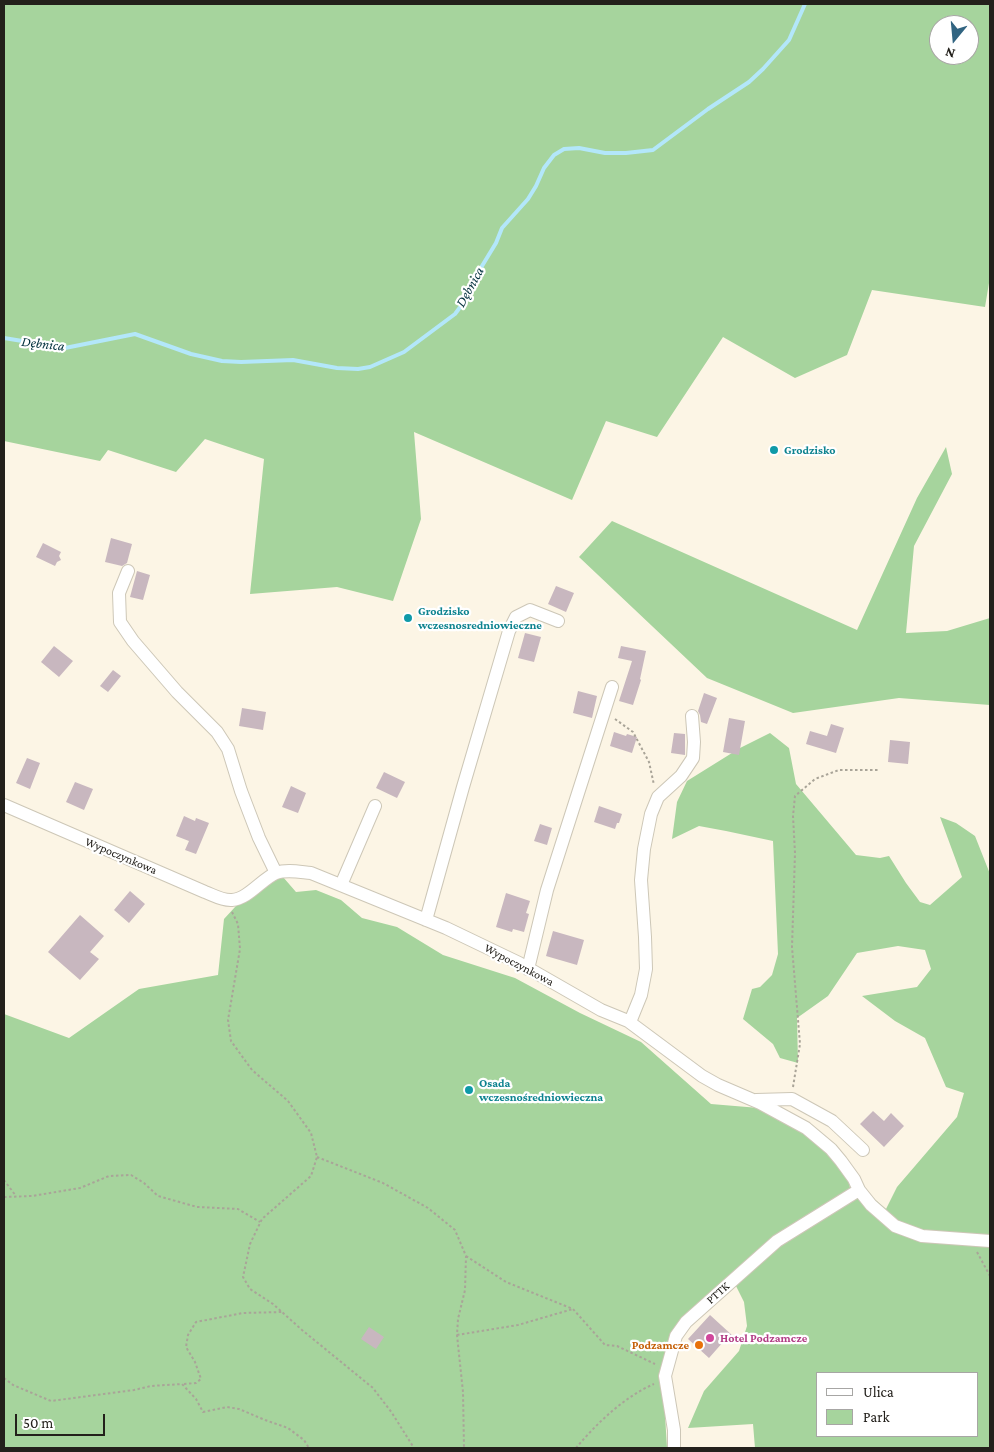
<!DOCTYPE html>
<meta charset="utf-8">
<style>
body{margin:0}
#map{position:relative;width:994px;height:1452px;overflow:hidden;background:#fcf5e5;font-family:"Crimson Pro",serif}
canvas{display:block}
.frame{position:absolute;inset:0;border:5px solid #23201b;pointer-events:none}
.legend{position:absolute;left:816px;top:1372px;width:162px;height:65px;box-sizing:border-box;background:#fff;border:1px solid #a7a6a4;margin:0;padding:6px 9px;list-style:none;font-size:15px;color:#23201b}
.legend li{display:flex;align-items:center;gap:10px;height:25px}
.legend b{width:25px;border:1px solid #a7a6a4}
.north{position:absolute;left:929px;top:15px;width:50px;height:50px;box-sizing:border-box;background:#fff;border:1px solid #a7a6a4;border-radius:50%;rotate:197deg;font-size:14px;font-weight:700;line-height:20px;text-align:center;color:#23201b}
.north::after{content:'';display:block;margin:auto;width:18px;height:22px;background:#316481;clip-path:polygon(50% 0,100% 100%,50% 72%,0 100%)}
.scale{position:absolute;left:15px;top:1414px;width:90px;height:22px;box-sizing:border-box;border:2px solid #23201b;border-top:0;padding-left:6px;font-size:15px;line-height:18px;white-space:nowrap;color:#23201b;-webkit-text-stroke:4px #fff;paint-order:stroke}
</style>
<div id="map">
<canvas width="994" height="1452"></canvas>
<div class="frame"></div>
<ul class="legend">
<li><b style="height:6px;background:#fff"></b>Ulica</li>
<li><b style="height:14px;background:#a6d49d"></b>Park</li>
</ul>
<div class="north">N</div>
<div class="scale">50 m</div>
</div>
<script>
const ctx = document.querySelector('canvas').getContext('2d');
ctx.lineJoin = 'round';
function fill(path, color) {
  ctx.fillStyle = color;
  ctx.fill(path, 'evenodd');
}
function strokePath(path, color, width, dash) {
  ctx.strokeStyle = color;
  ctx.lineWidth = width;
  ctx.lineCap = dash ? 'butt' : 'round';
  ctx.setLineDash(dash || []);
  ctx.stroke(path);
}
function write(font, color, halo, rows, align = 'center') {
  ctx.font = font + ' "Crimson Pro",serif';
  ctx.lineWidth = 4.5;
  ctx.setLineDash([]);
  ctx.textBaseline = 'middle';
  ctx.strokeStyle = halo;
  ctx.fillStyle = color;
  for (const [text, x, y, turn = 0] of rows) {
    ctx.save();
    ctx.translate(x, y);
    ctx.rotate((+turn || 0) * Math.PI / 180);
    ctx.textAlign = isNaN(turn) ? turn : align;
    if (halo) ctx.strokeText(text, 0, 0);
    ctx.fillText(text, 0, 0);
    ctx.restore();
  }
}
const green = new Path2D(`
 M4 4H990V277L985 307 872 290 847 355 795 378 723 337 657 437 606 421 572 500 414 432 421 519 393 601 337 587 250 594 264 459 205 439 176 472 108 450 100 461 4 441ZM939 25H969V55H939Z
 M946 447 952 474 914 546 906 633 947 631 990 618V705L899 698 793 713 707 678 579 557 612 521 857 630 917 498Z
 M770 733 789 748 796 784 856 855 880 858 889 856 906 883 920 902 930 905 962 877 940 817 956 823 975 836 990 874V1448H755L753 1424 688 1428 704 1391 739 1351 747 1326 744 1302 733 1280 764 1252 865 1191 886 1209 897 1187 957 1117 964 1093 946 1087 925 1038 895 1021 862 996 917 987 931 969 925 950 898 946 857 953 828 996 797 1018 798 1063 780 1058 773 1044 743 1019 752 989 760 987 772 975 778 954 773 841 726 831 699 826 672 839 677 802 687 781 740 748ZM818 1373H978V1436H818Z
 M283 877 296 892 316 890 341 900 362 918 397 927 443 955 515 978 580 1013 641 1042 711 1104 759 1108 813 1138 825 1150 849 1182 850 1188 845 1194 696 1309 662 1365 667 1448H4V1014L69 1038 139 989 218 975 224 919 246 895 260 884Z`);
const stream = new Path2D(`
 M4 338 65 348 135 334 191 354 222 361 241 362 293 360 337 368 358 369 370 367 404 352 455 314 464 302 482 266 496 243 502 228 528 199 536 186 544 168 554 155 564 149 579 148 605 153H626L653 150 708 109 749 82 763 69 789 40 805 4`);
const building = new Path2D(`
 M111 538 132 544 127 563 122 566 105 562Z
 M43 543 61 552 59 556 61 560 57 562 55 566 36 557Z
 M137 571 150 575 143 600 130 597Z
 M556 586 574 593 566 612 548 604Z
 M525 633 541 637 534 662 518 658Z
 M54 646 73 661 59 677 41 662Z
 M621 646 646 651 640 679 641 680 633 705 619 701 632 661 618 658Z
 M113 670 121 676 108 692 100 686Z
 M578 691 597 696 592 718 573 713Z
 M704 693 717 698 707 724 701 722 700 715 698 711Z
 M242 708 266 712 263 730 239 726Z
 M729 718 745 721 739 755 723 752Z
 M831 724 844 728 836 753 806 744 810 731 827 736Z
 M614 732 626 736 627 734 637 737 632 753 610 746Z
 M674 733 685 734V755L671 753Z
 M890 740 910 742 908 764 888 762Z
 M27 758 40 763 30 789 16 783Z
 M384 772 405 782 397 798 376 788Z
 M75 782 93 789 84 810 66 802Z
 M291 786 306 793 298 813 282 807Z
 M599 806 622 814 619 823H617L615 829 594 822Z
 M184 816 195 821 196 818 209 823 196 854 185 850 189 841 176 836Z
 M540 824 552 828 547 845 534 841Z
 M130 891 145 904 129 923 114 910Z
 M506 893 530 901 526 913 529 914 524 932 513 929 512 932 496 927Z
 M80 915 104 936 90 952 99 959 80 980 48 952Z
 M553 931 584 940 577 965 546 956Z
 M873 1111 884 1121 891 1113 904 1126 884 1147 860 1124Z
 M710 1315 733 1336 727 1343 724 1341 709 1358 688 1339Z
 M369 1327 384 1337 376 1349 361 1339Z`);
const path = new Path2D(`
 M615 719 633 732 649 762 654 785
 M232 912 238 924 240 949 228 1020 231 1041 252 1070 288 1101 311 1133 317 1157 311 1176 262 1219 250 1244 243 1277 250 1289 273 1304 302 1330 373 1388 392 1413 414 1448
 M793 1087 800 1044 792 947 795 853 793 816 795 796 815 779 839 770H878
 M317 1157 383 1183 428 1208 455 1230 466 1256 465 1290 458 1319 457 1335 463 1392 464 1448
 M4 1180 16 1196
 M4 1197 32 1196 80 1188 109 1176 131 1175 144 1183 158 1196 197 1207 238 1209 260 1222
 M977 1252 990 1276
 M466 1256 506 1282 573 1309 605 1345 617 1346 655 1364
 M990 1276V1283
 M457 1335 518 1325 573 1309
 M4 1378 13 1385 51 1401 134 1390 151 1386 182 1384 196 1399 203 1412 227 1407 239 1409 265 1420 288 1428 304 1440 309 1448
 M184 1384 196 1383 201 1379 195 1362 186 1347 188 1335 196 1322 243 1313 282 1312
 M576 1448C597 1423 624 1397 654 1384`);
const minor = new Path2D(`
 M128 571 119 593 120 622 133 641 177 692 217 732 228 749 241 791 259 838 276 873
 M4 805 205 892C213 895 223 901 232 900 248 899 262 879 276 873 287 869 300 872 311 873L446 928 519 963 601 1010 628 1021 702 1076 718 1085 760 1103 806 1128 831 1149 841 1161 854 1179 859 1190 871 1205 895 1226 922 1236 990 1241
 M341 885 375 806
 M426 920 463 787 509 631 516 617 530 610 558 621
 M528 969 547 890 612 687
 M630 1022 641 995 646 969 645 937 641 880 644 849 651 814 658 797 681 776 693 758 694 742 692 716
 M756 1100 792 1099 832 1121 863 1150
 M674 1448V1430L665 1376 676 1336 686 1322 777 1241 859 1190`);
const markers = [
 [774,450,5,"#0f9aa8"],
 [408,618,5,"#0f9aa8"],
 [469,1090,5,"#0f9aa8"],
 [710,1338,5,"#d1479c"],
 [699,1345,5,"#e8710a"]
];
const cultureNames = [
 ["Grodzisko",784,450],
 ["Grodzisko",418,611],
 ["wczesnosredniowieczne",418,625],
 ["Osada",479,1083],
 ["wczesnośredniowieczna",479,1097]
];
const streetNames = [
 ["Wypoczynkowa",121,856,23],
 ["Wypoczynkowa",519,965,28],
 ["PTTK",718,1293,-42]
];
const hotelNames = [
 ["Hotel Podzamcze",720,1338]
];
const foodNames = [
 ["Podzamcze",689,1345]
];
const waterNames = [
 ["Dębnica",470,287,-61],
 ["Dębnica",43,344,7]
];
fill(green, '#a6d49d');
strokePath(stream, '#b3e7fa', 4);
fill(building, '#c8b7bf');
strokePath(minor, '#cdc7b7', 14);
strokePath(path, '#a9a498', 2, [2.5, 2.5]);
strokePath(minor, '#fff', 12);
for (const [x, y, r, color] of markers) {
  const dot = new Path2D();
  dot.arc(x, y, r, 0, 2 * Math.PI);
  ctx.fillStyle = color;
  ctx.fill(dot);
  strokePath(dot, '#fff', 2);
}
write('bold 12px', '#0d838f', '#fff', cultureNames, 'left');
write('12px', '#23201b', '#fff', streetNames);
write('bold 12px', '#b23c85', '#fff', hotelNames, 'left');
write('bold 12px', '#c56008', '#fff', foodNames, 'right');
write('italic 14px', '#02303d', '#fff', waterNames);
</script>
